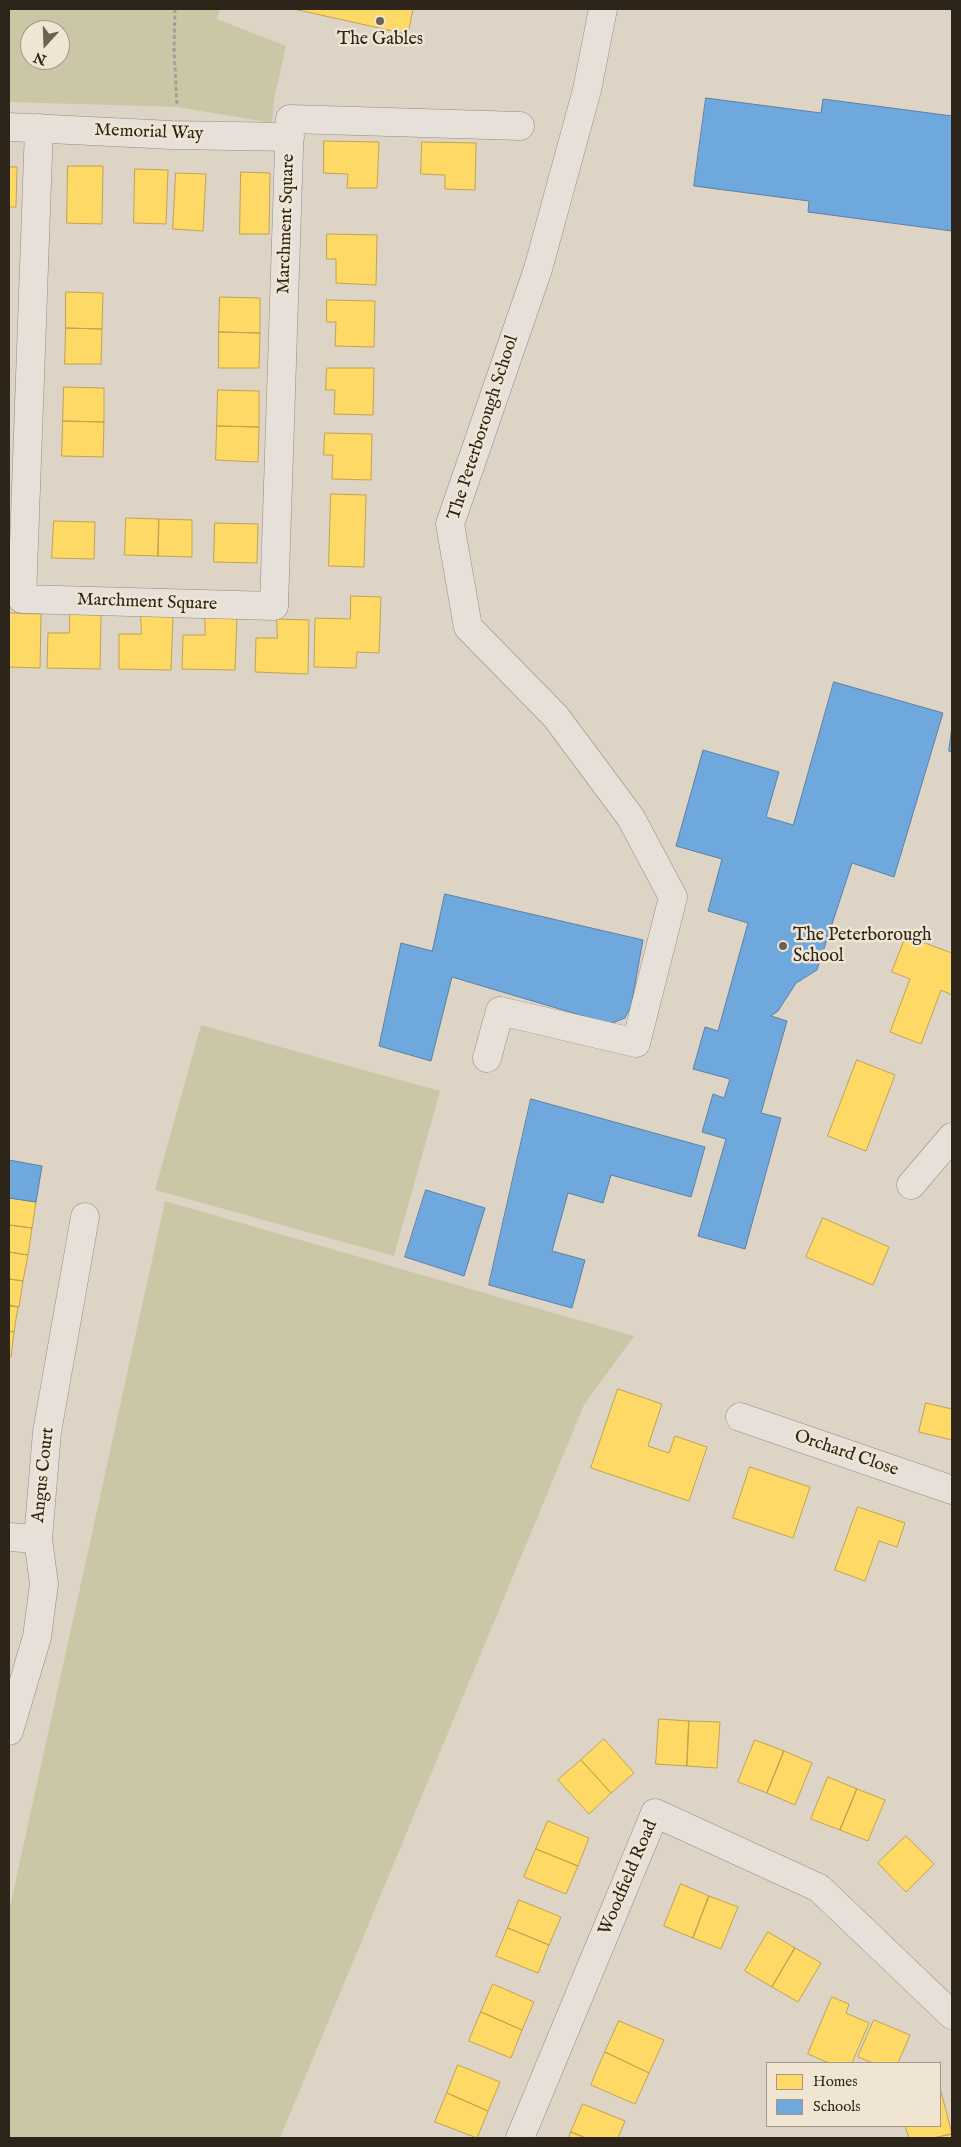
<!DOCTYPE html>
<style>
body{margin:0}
#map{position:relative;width:961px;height:2147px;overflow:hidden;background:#ded4c6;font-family:"IM FELL English",serif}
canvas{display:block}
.frame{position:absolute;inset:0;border:10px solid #2d241a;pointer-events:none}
.legend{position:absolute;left:766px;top:2062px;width:175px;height:65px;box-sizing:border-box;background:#f0e4d3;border:1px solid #a29789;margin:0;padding:6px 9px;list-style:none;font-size:15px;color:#2d241a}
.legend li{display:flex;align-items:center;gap:10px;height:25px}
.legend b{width:25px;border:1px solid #a29789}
.north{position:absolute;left:20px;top:20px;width:50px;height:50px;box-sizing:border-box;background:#f0e4d3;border:1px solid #a29789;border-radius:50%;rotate:200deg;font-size:14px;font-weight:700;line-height:20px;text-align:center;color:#2d241a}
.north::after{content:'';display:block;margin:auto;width:18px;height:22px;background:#6b6256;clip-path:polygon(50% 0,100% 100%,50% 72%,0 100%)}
</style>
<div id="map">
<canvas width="961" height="2147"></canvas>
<div class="frame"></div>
<ul class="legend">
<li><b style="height:14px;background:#ffd966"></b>Homes</li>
<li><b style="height:14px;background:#6fa8dc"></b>Schools</li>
</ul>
<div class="north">N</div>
</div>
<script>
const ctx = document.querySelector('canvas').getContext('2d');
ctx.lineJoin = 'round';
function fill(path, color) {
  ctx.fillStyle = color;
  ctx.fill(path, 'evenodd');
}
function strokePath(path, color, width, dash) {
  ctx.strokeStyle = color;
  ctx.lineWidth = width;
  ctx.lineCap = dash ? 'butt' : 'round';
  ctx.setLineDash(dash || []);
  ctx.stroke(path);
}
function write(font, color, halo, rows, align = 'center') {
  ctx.font = font + ' "IM FELL English",serif';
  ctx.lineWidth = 5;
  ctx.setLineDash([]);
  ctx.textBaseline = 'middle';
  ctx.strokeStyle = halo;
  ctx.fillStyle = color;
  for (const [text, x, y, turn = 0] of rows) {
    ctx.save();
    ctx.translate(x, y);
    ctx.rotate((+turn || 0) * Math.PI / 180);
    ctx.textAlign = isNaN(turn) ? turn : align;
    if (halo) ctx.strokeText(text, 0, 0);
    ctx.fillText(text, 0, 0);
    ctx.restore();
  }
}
const green = new Path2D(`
 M9 9H220L217 19 286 46 274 100 272 123 177 107 9 102ZM30 30H60V60H30Z
 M201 1025 440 1091 394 1256 155 1190Z
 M165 1201 634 1336 584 1405 280 2138H9V1911Z`);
const homes = new Path2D(`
 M294 9H413L408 34Z
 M324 141 379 142 377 188H347L348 174 324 173Z
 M422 142 476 143 475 190 445 189V175L421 174Z
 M68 166H103L102 224 67 223Z
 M9 167H17L16 207H9Z
 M135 169 168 170 166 224 134 223Z
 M241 172 270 173 269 234H240Z
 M176 173 206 174 203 231 173 229Z
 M327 234 377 235 376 285 336 283V259H327Z
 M66 292 103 293 102 329 66 328Z
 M220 297 260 298V333L219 332Z
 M327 300 375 301 374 347 335 346 336 322H327Z
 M66 328 102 329 101 364H65Z
 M219 332 260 333 259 368H219Z
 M327 368H374L373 415 334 414 335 390H326Z
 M64 387 104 388V422L63 421Z
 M218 390 259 391V427L217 426Z
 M63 421 104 422 103 457 62 456Z
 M217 426 259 427 258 462 216 460Z
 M325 433 372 434 371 480 332 479 333 455H324Z
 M331 494 366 495 364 567 329 566Z
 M126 518 159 519 158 556 125 555Z
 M159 519 192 520V557L158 556Z
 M54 521 95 522 94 559 52 558Z
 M215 523 258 524 257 563 214 562Z
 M351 596 381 597 379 653 357 652 356 668 314 667 315 618 350 619Z
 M10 613 41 614 40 668 9 667Z
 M70 614 101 615 100 669 47 668 48 633H69Z
 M141 615 173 616 171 670 119 669V634H141Z
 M205 615 237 616 235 670 182 669 183 635H205Z
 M277 619 309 620 308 674 255 672 256 638H277Z
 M906 936 952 953V995L941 990 921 1044 890 1032 910 979 892 972Z
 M857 1060 895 1075 866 1151 828 1136Z
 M9 1198 36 1202 32 1228 9 1225Z
 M823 1218 889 1247 873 1285 806 1257Z
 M9 1225 32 1228 28 1255 9 1252Z
 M9 1252 28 1255 23 1281 9 1279Z
 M9 1279 23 1281 19 1307 9 1305Z
 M9 1306 18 1307 14 1332 9 1331Z
 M9 1331 14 1332 11 1357 9 1356Z
 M618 1389 662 1404 648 1446 669 1453 675 1436 707 1447 689 1501 591 1468Z
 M926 1403 952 1409V1440L919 1432Z
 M750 1467 810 1487 793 1538 733 1518Z
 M858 1507 905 1523 897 1547 879 1541 865 1581 835 1570Z
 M659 1719 689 1721 687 1766 656 1764Z
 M689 1721 720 1722 717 1768 687 1766Z
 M604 1739 634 1773 611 1793 581 1760Z
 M755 1740 784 1751 767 1793 738 1782Z
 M784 1751 812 1763 795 1805 767 1793Z
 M581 1760 611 1793 589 1814 558 1780Z
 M828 1777 857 1789 840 1830 811 1819Z
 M857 1789 885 1800 868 1841 840 1830Z
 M548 1821 589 1838 578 1866 536 1849Z
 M906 1836 934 1864 906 1892 878 1863Z
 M536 1849 578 1866 566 1894 524 1877Z
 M681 1884 709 1896 693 1938 664 1926Z
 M709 1896 738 1907 721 1949 693 1938Z
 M519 1900 561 1917 549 1945 508 1928Z
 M508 1928 549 1945 538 1973 496 1956Z
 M768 1932 795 1948 772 1987 745 1971Z
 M795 1948 821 1963 798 2002 772 1987Z
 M493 1984 534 2002 522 2030 481 2012Z
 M832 1997 849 2004 846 2013 869 2023 852 2063H829L808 2054Z
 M481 2012 522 2030 511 2058 469 2041Z
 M874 2020 910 2035 898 2063H873L858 2057Z
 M619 2021 664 2040 649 2073 605 2052Z
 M605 2052 649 2073 635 2104 591 2085Z
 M458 2065 500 2082 488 2111 447 2093Z
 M940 2088 952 2134 934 2138H909L905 2126H940Z
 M447 2093 488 2111 477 2138 435 2122Z
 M583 2104 625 2121 618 2138H586L571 2132Z
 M571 2132 586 2138H569Z
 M952 2134V2138H934Z`);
const schools = new Path2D(`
 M706 98 821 113 823 99 952 116V231L808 212 809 201 694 186Z
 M834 682 943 713 894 877 852 863 817 970 796 983 778 1011 771 1016 787 1021 761 1113 781 1118 745 1249 698 1236 726 1139 702 1132 713 1094 724 1098 730 1079 693 1069 705 1027 718 1031 748 923 708 911 722 859 676 846 703 750 779 772 766 817 793 825Z
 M952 727V752L949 751Z
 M445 894 643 940 631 1006 625 1018 610 1024 452 977 431 1061 379 1046 401 943 432 951Z
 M531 1099 705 1147 691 1197 611 1175 603 1203 568 1193 552 1251 585 1260 572 1308 489 1285Z
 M9 1160 42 1166 36 1202 9 1198Z
 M426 1190 485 1208 464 1276 405 1257Z`);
const path = new Path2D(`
 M175 9 174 49 177 106`);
const minor = new Path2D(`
 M9 127 172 135 290 137
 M39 128 22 599 274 606 290 119 520 126
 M487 1058 500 1011 636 1043 673 897 631 818 556 717 468 627 450 524 538 269 587 90 603 9
 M911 1185 952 1137
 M740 1417 952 1490
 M9 1537 38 1539
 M9 1731 37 1637 44 1584 38 1539 47 1432 85 1217
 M520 2138 655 1813 819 1888 952 2015`);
const markers = [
 [380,21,5,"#6b6256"],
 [783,946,5,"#6b6256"]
];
const poiNames = [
 ["The Gables",380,40],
 ["The Peterborough",793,936,"left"],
 ["School",793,957,"left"]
];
const streetNames = [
 ["Memorial Way",149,133,2],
 ["Marchment Square",287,224,-88],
 ["The Peterborough School",484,428,-72],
 ["Marchment Square",147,603,2],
 ["Orchard Close",846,1454,19],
 ["Angus Court",44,1475,-84],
 ["Woodfield Road",629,1878,-67]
];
fill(green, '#cbc7a6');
fill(homes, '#ffd966');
strokePath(homes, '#c0a34f', 1);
fill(schools, '#6fa8dc');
strokePath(schools, '#5b80a2', 1);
strokePath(minor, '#928b82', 29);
strokePath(path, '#a49f99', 3, [4, 2.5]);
strokePath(minor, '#e6e0d9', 28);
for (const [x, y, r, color] of markers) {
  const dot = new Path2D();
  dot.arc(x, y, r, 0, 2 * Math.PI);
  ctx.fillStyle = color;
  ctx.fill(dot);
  strokePath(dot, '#f0e4d3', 2);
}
write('18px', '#2d241a', '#f0e4d3', poiNames);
write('18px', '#2d241a', '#f0e4d3', streetNames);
</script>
